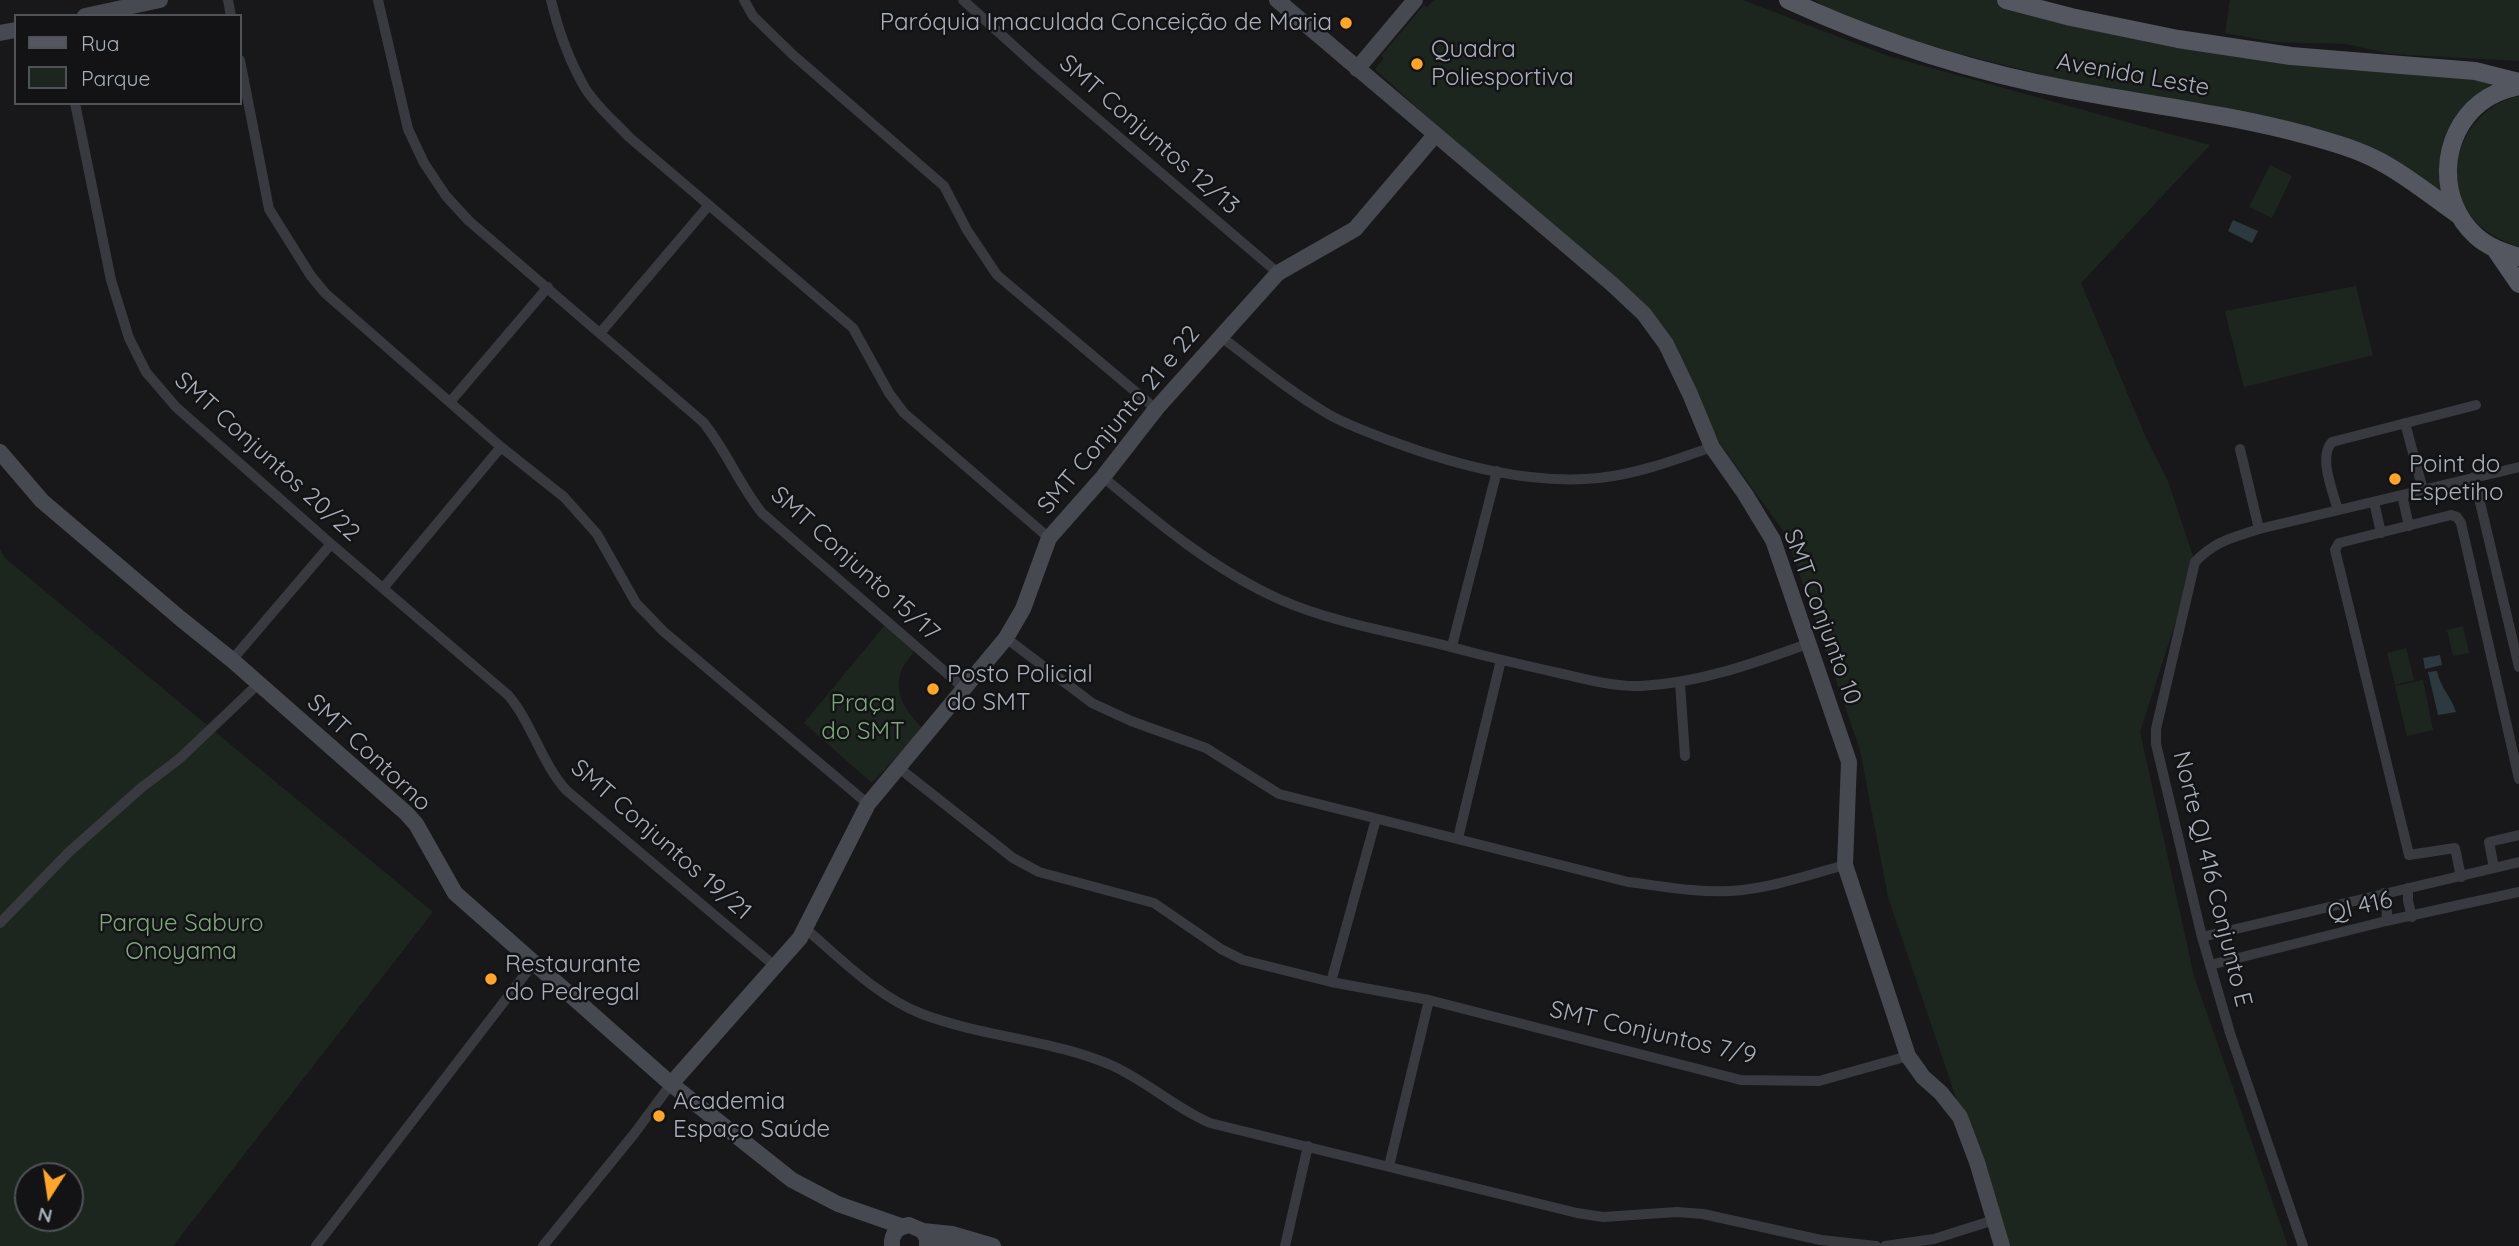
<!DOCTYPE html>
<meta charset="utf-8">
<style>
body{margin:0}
#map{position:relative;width:2519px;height:1246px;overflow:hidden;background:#18181a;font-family:Quicksand,sans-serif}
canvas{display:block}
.legend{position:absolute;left:14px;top:14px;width:228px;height:91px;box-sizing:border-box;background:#131315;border:2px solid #4f5257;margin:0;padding:9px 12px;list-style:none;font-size:21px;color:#a9b0bb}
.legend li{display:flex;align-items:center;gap:14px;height:35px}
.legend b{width:35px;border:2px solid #4f5257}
.north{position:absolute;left:14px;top:1162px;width:70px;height:70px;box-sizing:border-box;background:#131315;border:2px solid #4f5257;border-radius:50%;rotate:192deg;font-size:19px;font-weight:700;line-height:28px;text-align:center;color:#a9b0bb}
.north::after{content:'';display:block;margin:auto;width:24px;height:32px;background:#ffa52b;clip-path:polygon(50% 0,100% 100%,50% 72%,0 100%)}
</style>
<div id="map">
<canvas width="2519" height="1246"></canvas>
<ul class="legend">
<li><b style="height:9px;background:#54575f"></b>Rua</li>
<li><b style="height:19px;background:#1d261e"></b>Parque</li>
</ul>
<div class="north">N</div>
</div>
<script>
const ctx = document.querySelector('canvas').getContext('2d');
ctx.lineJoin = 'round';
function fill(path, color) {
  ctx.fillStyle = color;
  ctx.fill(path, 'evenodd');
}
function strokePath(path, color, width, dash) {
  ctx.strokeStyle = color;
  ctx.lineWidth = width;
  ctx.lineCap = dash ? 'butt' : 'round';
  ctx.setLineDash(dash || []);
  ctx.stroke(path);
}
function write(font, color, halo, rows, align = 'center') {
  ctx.font = font + ' Quicksand,sans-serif';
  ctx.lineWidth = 5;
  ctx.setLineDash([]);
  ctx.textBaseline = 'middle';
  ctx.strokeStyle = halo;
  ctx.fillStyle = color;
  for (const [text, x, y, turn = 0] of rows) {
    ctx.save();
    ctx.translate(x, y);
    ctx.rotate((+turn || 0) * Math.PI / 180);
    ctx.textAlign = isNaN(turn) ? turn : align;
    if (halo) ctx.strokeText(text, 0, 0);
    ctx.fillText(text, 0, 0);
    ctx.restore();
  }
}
const green = new Path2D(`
 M1434 0H1743L1888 56 2210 145 2081 283 2147 440 2168 481 2195 562 2140 732 2194 976 2288 1246H2006L1888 897 1860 750 1786 535 1719 442 1672 343 1375 69 1384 58 1381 56 1424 5 1427 7Z
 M1815 0H2002L2178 41 2513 82 2453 137 2457 212 2340 151 1945 50 1838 16Z
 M2230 0H2519V61L2391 54 2346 44 2274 42 2225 33Z
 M2519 96V247C2503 241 2489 235 2477 223 2435 179 2463 108 2519 96Z
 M2270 165 2292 176 2272 218 2249 207Z
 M2356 286 2373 355 2244 387 2225 311Z
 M0 549 5 558 433 912 173 1246H0ZM28 1176H70V1218H28Z
 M885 625 914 650C911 658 905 662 902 669 892 694 907 712 923 729L872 783 804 723Z
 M2463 626 2469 653 2453 656 2447 630Z
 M2406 648 2414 680 2395 685 2387 653Z
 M2423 680 2433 730 2407 736 2395 686Z`);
const water = new Path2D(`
 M2233 220 2258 231 2252 243 2228 231Z
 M2440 655 2442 665 2425 669 2423 658Z
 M2437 671C2441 689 2451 696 2456 712L2438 715 2428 672Z`);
const street = new Path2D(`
 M228 0 231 16
 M378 0 408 129 424 163 446 196 469 221 703 422C726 450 739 484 762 513L965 689
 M551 0C558 29 570 62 585 88 596 106 615 122 629 137L853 328 889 393 904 413 1049 538
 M744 0 753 16 792 54 944 186 967 230 997 275 1156 409
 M963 0 1037 67 1278 273
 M240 60 269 209 311 276 325 293 501 447 564 497 597 534 636 603 663 631 868 804
 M75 103 111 280 129 338 146 372 176 407 331 544 508 695C532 723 541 762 566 790L776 967
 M601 332 709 205
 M1220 336C1256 363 1289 391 1328 414 1347 425 1370 433 1391 441 1456 465 1529 485 1599 478 1637 474 1675 460 1712 447
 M450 402 548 287
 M2405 423 2423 490
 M2240 449 2259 529
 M1103 477C1159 524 1214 570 1281 600 1341 626 1408 634 1470 652 1501 660 1532 667 1563 674 1588 680 1616 687 1641 686 1700 683 1755 663 1810 643
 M2474 477 2519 667
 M2402 495 2409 526
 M2374 502 2381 533
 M2338 510C2333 492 2318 457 2332 442L2476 405
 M384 587 501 447
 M1006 638 1092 703 1131 721 1206 748 1279 794 1628 882C1662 886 1696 893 1730 891 1769 889 1808 875 1845 865
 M1452 646 1497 471
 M232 660 331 544
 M1680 683 1685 756
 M899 768 1013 858 1039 872 1154 903 1221 949 1243 960 1331 982 1429 1000 1741 1080 1819 1081 1908 1056
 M1458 838 1501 660
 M2494 868 2489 842 2519 835
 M2461 877 2455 848 2409 855 2335 550 2339 543 2451 515 2457 517 2461 523 2519 779
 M2408 888V901L2412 917
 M2384 893 2387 912 2386 921
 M0 923 69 852 141 788 179 759 259 683
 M806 929C841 959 878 997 922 1014 983 1037 1055 1040 1113 1066 1148 1082 1175 1108 1210 1123L1577 1213 1603 1217 1677 1212 1703 1214 1821 1240 1876 1246
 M2202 937 2519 862
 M2210 965 2386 921 2519 892
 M1331 982 1376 819
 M1389 1166 1429 1000
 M316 1246 533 964
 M543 1246 634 1134 671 1084
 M1285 1246 1308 1146
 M1885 1246 1934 1239 1994 1220
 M2303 1246 2230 1033 2202 937 2156 744V729L2195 562C2215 541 2232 538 2259 529L2519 467`);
const secondary = new Path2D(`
 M1277 0 1612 284 1644 314 1666 344 1690 394 1712 447 1745 494 1773 540 1849 762 1845 865 1908 1056 1923 1077 1941 1093 1960 1117 1977 1162 2002 1246
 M85 16 160 0
 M0 33 16 30
 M1357 69 1415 0
 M0 452 42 501 181 619 232 660 406 813 416 824 455 893 671 1084 792 1180 838 1204 901 1226
 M671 1084 800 938 868 804 1006 638 1023 609 1049 538 1103 477 1156 409 1278 273 1355 229 1435 135
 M923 1231 952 1234 993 1246
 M892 1246C891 1234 897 1227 909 1225L923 1231 927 1239V1246
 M939 1246 965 1243`);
const primary = new Path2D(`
 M1788 0C1877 41 1974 72 2071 90 2149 105 2229 114 2306 135 2331 142 2357 149 2381 162 2409 177 2434 198 2460 216
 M2006 0 2071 17 2178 39 2291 56 2475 71 2519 82
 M2519 86C2505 89 2491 94 2480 103 2439 136 2437 201 2476 236 2488 247 2503 252 2519 257
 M2495 249 2519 284`);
const markers = [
 [1346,23,7,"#ffa52b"],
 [1417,64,7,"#ffa52b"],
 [2395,479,7,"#ffa52b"],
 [933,689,7,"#ffa52b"],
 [491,979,7,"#ffa52b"],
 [659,1116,7,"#ffa52b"]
];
const poiNames = [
 ["Paróquia Imaculada Conceição de Maria",1332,23,"right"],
 ["Quadra",1431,50],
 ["Poliesportiva",1431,78],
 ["Point do",2409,465],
 ["Espetiho",2409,493],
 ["Posto Policial",947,675],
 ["do SMT",947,703],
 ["Restaurante",505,965],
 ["do Pedregal",505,993],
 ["Academia",673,1102],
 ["Espaço Saúde",673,1130]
];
const streetNames = [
 ["Avenida Leste",2133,75,10],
 ["SMT Conjuntos 12/13",1149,135,41],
 ["SMT Conjunto 21 e 22",1119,420,-50],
 ["SMT Conjuntos 20/22",267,457,42],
 ["SMT Conjunto 15/17",855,564,42],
 ["SMT Conjunto 10",1822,617,70],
 ["SMT Contorno",369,753,43],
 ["SMT Conjuntos 19/21",661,840,41],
 ["Norte QI 416 Conjunto E",2212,879,76],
 ["QI 416",2360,907,-13],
 ["SMT Conjuntos 7/9",1653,1033,13]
];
const parkNames = [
 ["Praça",863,704],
 ["do SMT",863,732],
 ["Parque Saburo",181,924],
 ["Onoyama",181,952]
];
fill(green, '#1d261e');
fill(water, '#2c393f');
strokePath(street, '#383a3f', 10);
strokePath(secondary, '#464950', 16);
strokePath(primary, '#54575f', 18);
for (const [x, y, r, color] of markers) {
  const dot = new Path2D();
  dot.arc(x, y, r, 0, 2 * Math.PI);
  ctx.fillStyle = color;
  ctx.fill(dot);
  strokePath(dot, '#131315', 2.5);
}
write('24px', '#a9b0bb', '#131315', poiNames, 'left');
write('24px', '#a9b0bb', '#131315', streetNames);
write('24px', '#7fa77e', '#131315', parkNames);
</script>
